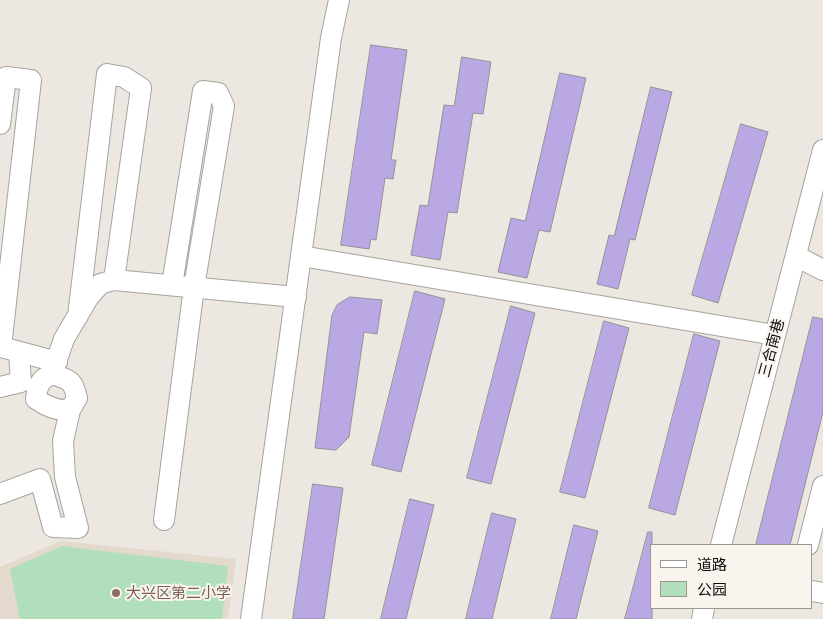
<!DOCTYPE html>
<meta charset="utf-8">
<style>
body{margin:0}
#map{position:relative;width:823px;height:619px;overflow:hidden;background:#ece7e1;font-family:Raleway,"Noto Sans SC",sans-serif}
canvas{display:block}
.legend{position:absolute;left:650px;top:544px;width:162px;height:65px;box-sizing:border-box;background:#f9f4ee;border:1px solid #9b9894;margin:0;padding:6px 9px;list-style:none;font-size:15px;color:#0f0e0c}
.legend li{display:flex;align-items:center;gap:10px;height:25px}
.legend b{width:25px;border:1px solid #9b9894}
</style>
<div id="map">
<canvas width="823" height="619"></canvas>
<ul class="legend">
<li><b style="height:6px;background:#fff"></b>道路</li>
<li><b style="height:14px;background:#b1dfbc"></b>公园</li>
</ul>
</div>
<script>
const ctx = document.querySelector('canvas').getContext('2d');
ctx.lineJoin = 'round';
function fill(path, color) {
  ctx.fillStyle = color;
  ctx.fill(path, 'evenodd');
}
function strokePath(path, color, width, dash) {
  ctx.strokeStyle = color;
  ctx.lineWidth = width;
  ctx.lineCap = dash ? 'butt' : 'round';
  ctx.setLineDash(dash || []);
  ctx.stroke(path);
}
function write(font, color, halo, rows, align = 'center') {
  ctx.font = font + ' Raleway,"Noto Sans SC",sans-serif';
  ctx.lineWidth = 4;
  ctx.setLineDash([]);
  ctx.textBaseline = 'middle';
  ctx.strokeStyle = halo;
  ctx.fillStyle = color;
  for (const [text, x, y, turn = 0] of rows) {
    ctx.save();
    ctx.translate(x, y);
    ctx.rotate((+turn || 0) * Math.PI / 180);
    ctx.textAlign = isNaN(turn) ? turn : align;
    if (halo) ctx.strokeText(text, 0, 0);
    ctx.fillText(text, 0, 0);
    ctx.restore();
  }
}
const built = new Path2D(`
 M61 541 236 559 228 619H0V567Z`);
const green = new Path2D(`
 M62 546 228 566 222 619H20L10 569Z`);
const building = new Path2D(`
 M371 45 407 50 391 160H396L393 179 385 178 376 240 371 239 369 249 341 245Z
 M462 57 491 62 483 114 473 113 457 213 448 212 440 260 411 255 420 205 428 206 444 105 454 106Z
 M560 73 586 78 550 232 539 230 527 278 498 272 511 218 525 221Z
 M651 87 672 92 635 240 630 239 618 289 597 284 609 235 614 236Z
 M741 124 768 132 718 303 692 295Z
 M415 291 445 299 401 472 372 465Z
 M350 297 382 300 377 334 364 332 349 437 336 450 315 448 332 315 337 305Z
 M511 306 535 313 491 484 467 478Z
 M813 317 823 319V412L790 545H756Z
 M604 321 629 328 585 498 560 492Z
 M694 334 720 341 675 515 649 508Z
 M313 484 343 488 324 619H293Z
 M410 499 434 505 406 619H381Z
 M492 513 516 519 492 619H466Z
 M574 525 598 531 576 619H551Z
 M648 532H652V619H625Z`);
const minor = new Path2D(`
 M0 124 6 77 31 80 1 347 57 362
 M301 256 775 335
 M796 256 823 270
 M78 316 107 74 124 77 141 88 114 280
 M52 374C69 380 73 379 77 398L70 410C57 411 47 407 36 399 37 386 40 379 52 374L64 339 88 298 100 284 114 280 296 297
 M0 387 21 382 19 353
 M0 494 40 479 53 527 78 528 65 477 63 441 70 410
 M164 520 194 287 224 106 218 93 203 91 172 285
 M721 545 823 150
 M808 545 823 486
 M812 591 823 593
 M251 619 331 38 339 0
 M702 619 704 608`);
const markers = [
 [116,593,5,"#8d6e63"]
];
const streetNames = [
 ["三合南巷",772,348,-75]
];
const educationNames = [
 ["大兴区第二小学",126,593]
];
fill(built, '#e3d9cd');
fill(green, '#b1dfbc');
fill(building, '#b9a8e3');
strokePath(building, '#939198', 1);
strokePath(minor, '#a8a39d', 22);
strokePath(minor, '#fff', 20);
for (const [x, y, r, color] of markers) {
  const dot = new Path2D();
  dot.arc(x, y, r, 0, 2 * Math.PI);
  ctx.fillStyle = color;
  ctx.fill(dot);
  strokePath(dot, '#f9f4ee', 2);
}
write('15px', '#0f0e0c', '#f9f4ee', streetNames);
write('15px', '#785e54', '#f9f4ee', educationNames, 'left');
</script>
